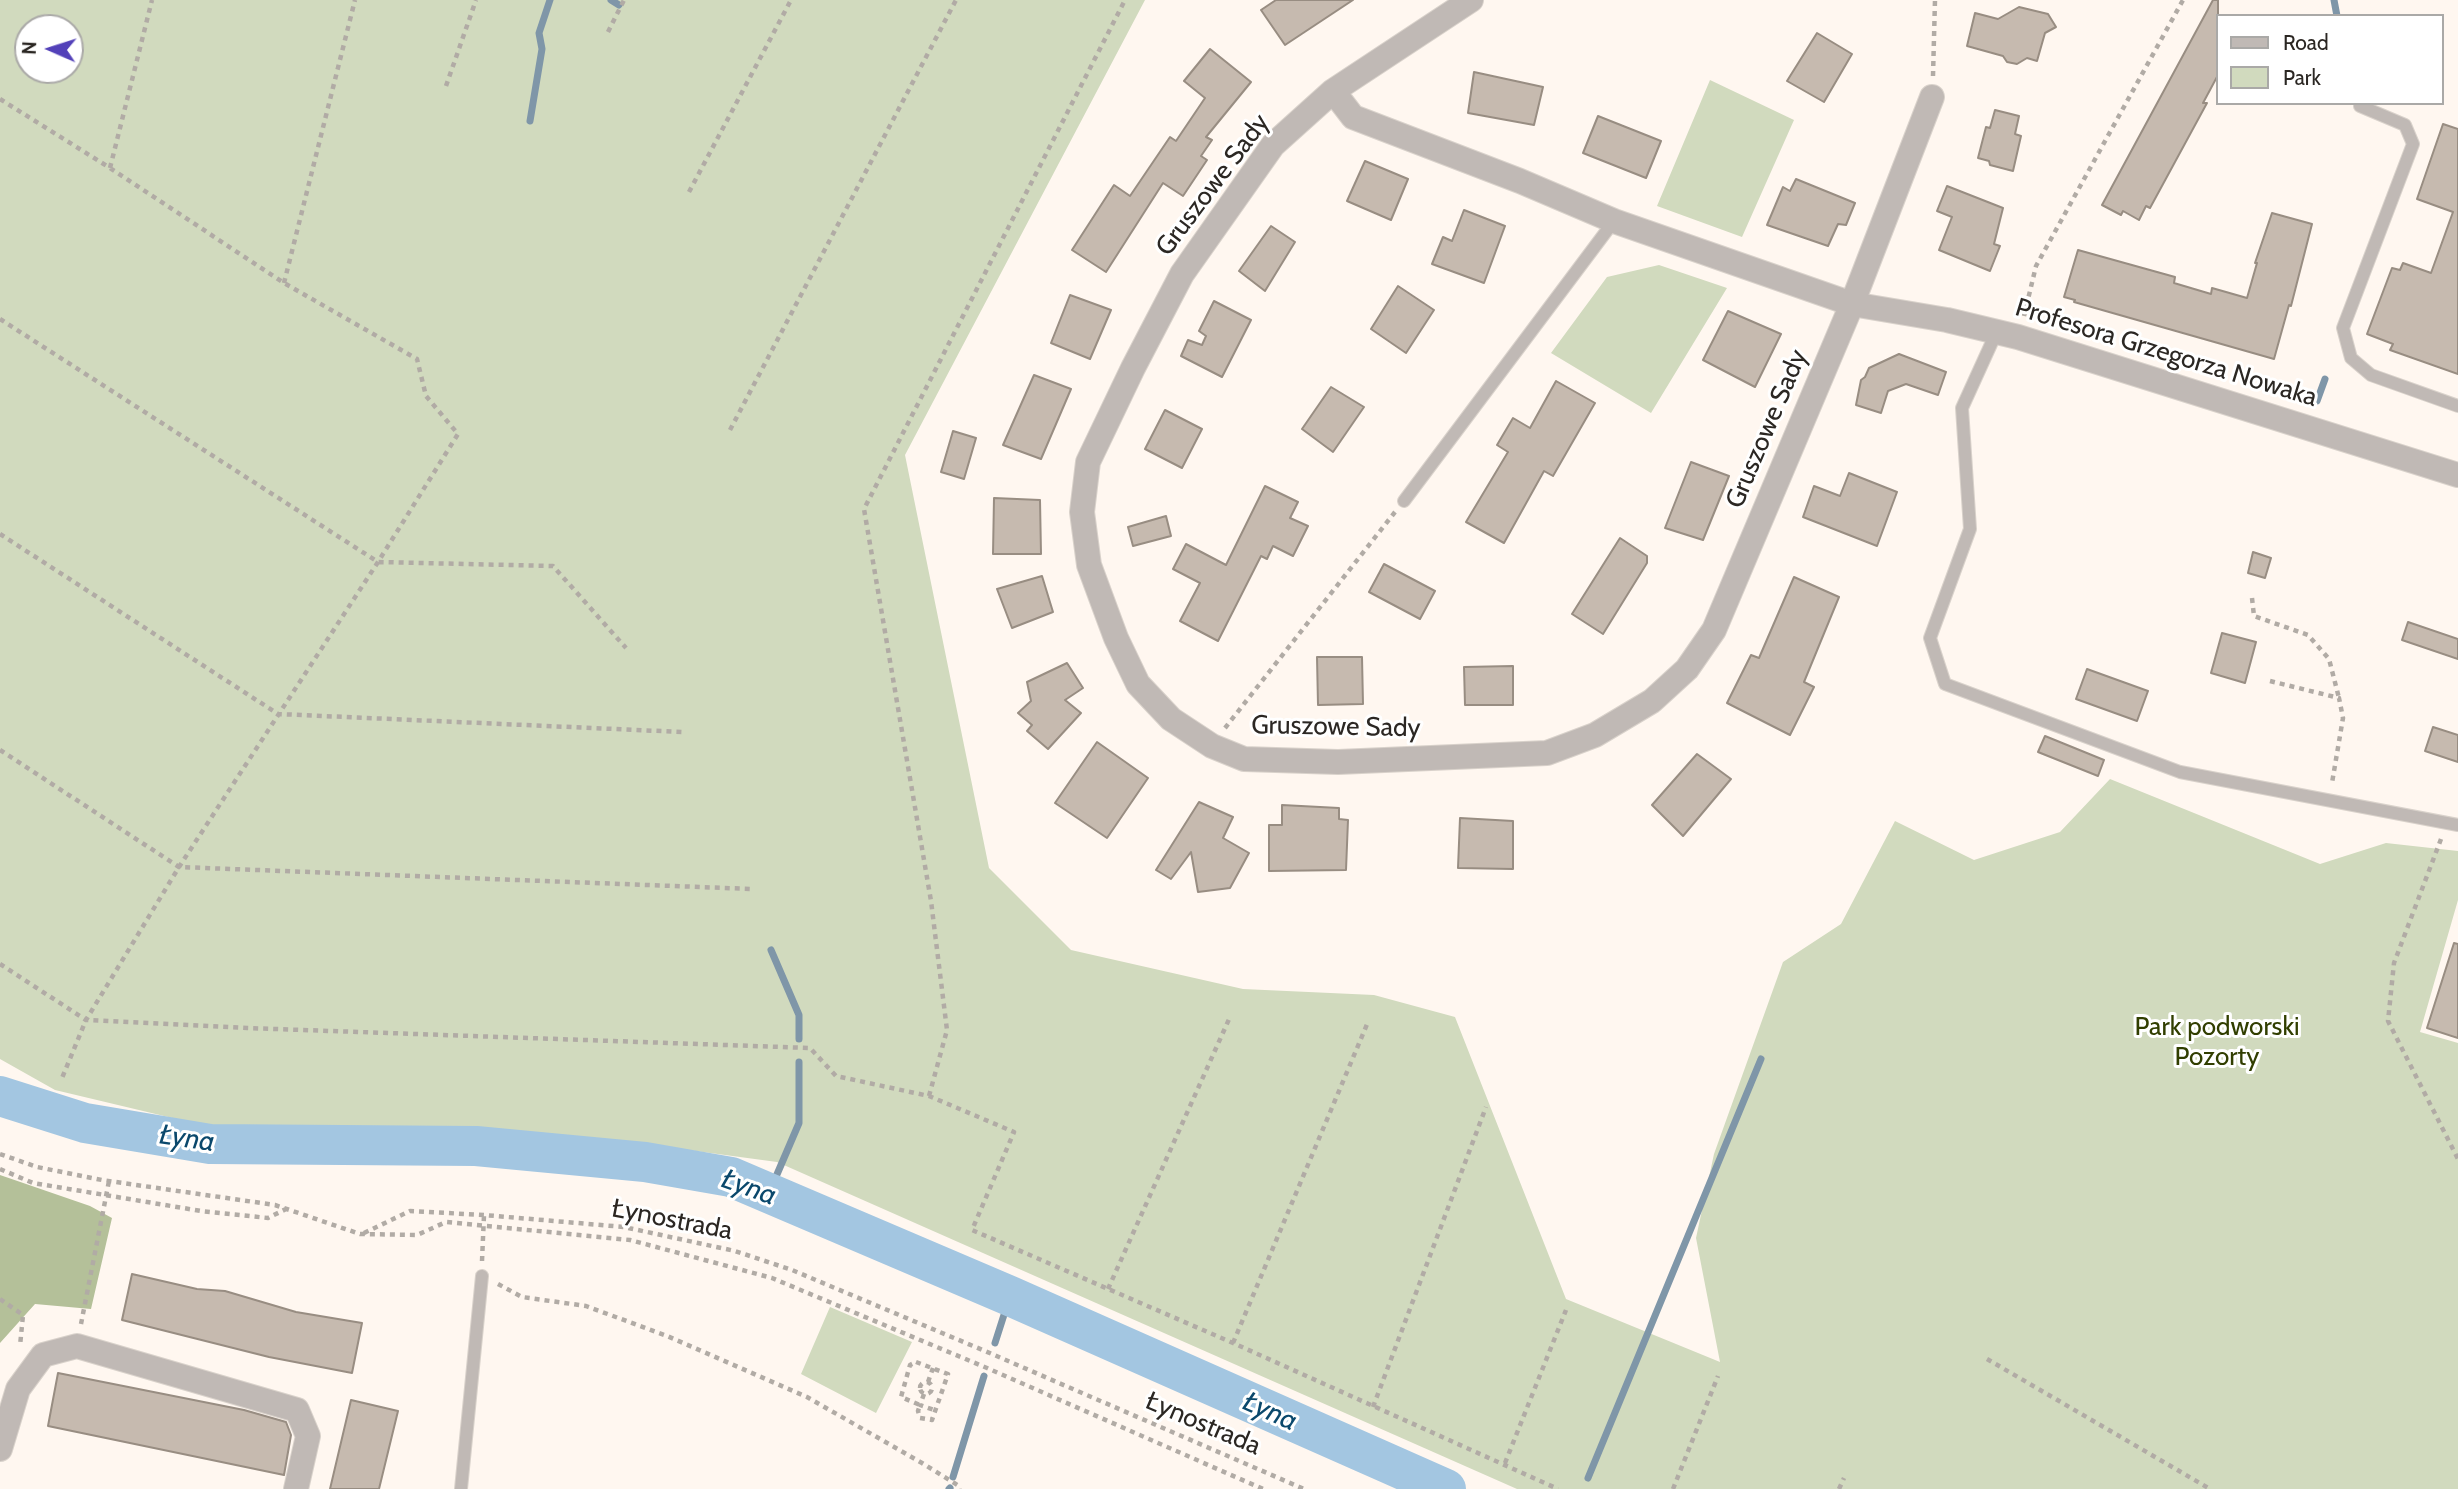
<!DOCTYPE html>
<meta charset="utf-8">
<style>
body{margin:0}
#map{position:relative;width:2458px;height:1489px;overflow:hidden;background:#fff7f0;font-family:Cabin,sans-serif}
canvas{display:block}
.legend{position:absolute;left:2216px;top:14px;width:228px;height:91px;box-sizing:border-box;background:#fff;border:2px solid #aaa9a7;margin:0;padding:9px 12px;list-style:none;font-size:21px;color:#2b2723}
.legend li{display:flex;align-items:center;gap:14px;height:35px}
.legend b{width:35px;border:2px solid #aaa9a7}
.north{position:absolute;left:14px;top:14px;width:70px;height:70px;box-sizing:border-box;background:#fff;border:2px solid #aaa9a7;border-radius:50%;rotate:273deg;font-size:19px;font-weight:700;line-height:28px;text-align:center;color:#2b2723}
.north::after{content:'';display:block;margin:auto;width:24px;height:32px;background:#5341b9;clip-path:polygon(50% 0,100% 100%,50% 72%,0 100%)}
</style>
<div id="map">
<canvas width="2458" height="1489"></canvas>
<ul class="legend">
<li><b style="height:9px;background:#c0b9b5"></b>Road</li>
<li><b style="height:19px;background:#d1dabe"></b>Park</li>
</ul>
<div class="north">N</div>
</div>
<script>
const ctx = document.querySelector('canvas').getContext('2d');
ctx.lineJoin = 'round';
function fill(path, color) {
  ctx.fillStyle = color;
  ctx.fill(path, 'evenodd');
}
function strokePath(path, color, width, dash) {
  ctx.strokeStyle = color;
  ctx.lineWidth = width;
  ctx.lineCap = dash ? 'butt' : 'round';
  ctx.setLineDash(dash || []);
  ctx.stroke(path);
}
function write(font, color, halo, rows, align = 'center') {
  ctx.font = font + ' Cabin,sans-serif';
  ctx.lineWidth = 6;
  ctx.setLineDash([]);
  ctx.textBaseline = 'middle';
  ctx.strokeStyle = halo;
  ctx.fillStyle = color;
  for (const [text, x, y, turn = 0] of rows) {
    ctx.save();
    ctx.translate(x, y);
    ctx.rotate((+turn || 0) * Math.PI / 180);
    ctx.textAlign = isNaN(turn) ? turn : align;
    if (halo) ctx.strokeText(text, 0, 0);
    ctx.fillText(text, 0, 0);
    ctx.restore();
  }
}
const green = new Path2D(`
 M0 0H1145L905 455 989 868 1071 950 1243 989 1374 995 1455 1017 1566 1299 1720 1362 1696 1238 1714 1154 1783 962 1841 924 1895 821 1974 860 2060 832 2110 779 2320 864 2386 843 2458 851V900L2420 1032 2458 1043V1489H1517L777 1162 688 1150 227 1131 55 1090 0 1059ZM28 28H70V70H28Z
 M1710 80 1794 120 1742 237 1657 206Z
 M1659 265 1727 288 1651 413 1551 353 1607 277Z
 M830 1307 912 1342 876 1413 801 1374Z`);
const forest = new Path2D(`
 M0 1175 90 1206 112 1218 91 1309 35 1304 0 1343Z`);
const stream = new Path2D(`
 M611 0 619 5
 M2334 0 2337 16
 M530 121 542 49 539 33 550 0
 M2317 401 2325 379
 M771 950 799 1015V1039
 M769 1193 799 1123V1062
 M995 1343 1010 1296
 M953 1477 984 1376
 M1588 1478 1761 1059
 M949 1489 950 1488`);
const river = new Path2D(`
 M0 1096 85 1123 210 1144 476 1146 645 1162 731 1177 1010 1296 1446 1489`);
const building = new Path2D(`
 M1276 0H1353L1285 45 1261 10Z
 M2213 0H2218V75L2203 103H2207L2150 208 2146 206 2139 220 2123 211 2121 215 2102 205Z
 M2019 7 2048 14 2056 27 2045 33 2037 61 2027 58 2017 64 2007 62 2003 56 1967 46 1975 13 1998 19Z
 M1817 33 1852 54 1824 102 1787 81Z
 M1210 49 1251 82 1206 137 1212 140 1201 156 1207 160 1183 196 1163 183 1106 272 1072 250 1114 185 1130 196 1170 137 1176 141 1205 98 1184 81Z
 M1474 72 1543 87 1534 125 1468 113Z
 M1995 110 2019 116 2015 134 2021 136 2013 171 1990 165 1989 161 1978 158 1986 127 1990 128Z
 M1598 116 1661 141 1646 178 1583 153Z
 M2443 124 2458 129V374L2390 350 2393 344 2367 334 2392 268 2400 270 2403 263 2431 273 2453 212 2417 199Z
 M1365 161 1408 179 1391 220 1347 201Z
 M1796 179 1855 203 1846 225 1838 224 1828 246 1767 225 1783 187 1790 191Z
 M1947 186 2003 208 1994 244 2000 246 1990 271 1939 250 1952 217 1937 211Z
 M1464 210 1505 226 1484 283 1432 264 1443 237 1452 241Z
 M2272 213 2312 224 2291 306 2289 305 2274 359 2074 302 2075 300 2064 297 2078 250 2175 277 2174 283 2211 294 2212 288 2247 298 2257 263H2255Z
 M1271 226 1295 242 1265 291 1239 271Z
 M1398 286 1434 310 1406 353 1371 329Z
 M1070 295 1111 310 1090 359 1051 343Z
 M1214 301 1251 320 1222 377 1181 356 1188 340 1202 345 1206 336 1199 331Z
 M1728 311 1781 334 1755 387 1703 360Z
 M1899 354 1946 372 1938 395 1906 384 1888 391 1881 413 1856 405 1861 380 1865 377 1869 368Z
 M1034 375 1071 389 1041 459 1003 445Z
 M1556 381 1595 403 1553 476 1544 471 1504 543 1466 522 1508 452 1497 445 1513 418 1530 428Z
 M1331 387 1364 407 1333 452 1302 429Z
 M1165 410 1202 429 1182 468 1145 449Z
 M953 431 976 438 964 479 941 472Z
 M1691 462 1729 476 1703 540 1665 528Z
 M1849 473 1897 492 1877 546 1803 517 1814 486 1840 496Z
 M1265 486 1298 502 1290 518 1308 526 1293 556 1273 546 1267 559 1261 556 1218 641 1180 621 1200 583 1173 569 1186 544 1226 565Z
 M994 498 1040 500 1041 554H993Z
 M1166 516 1171 536 1133 546 1128 527Z
 M1620 538 1647 556V563L1603 634 1572 614Z
 M2253 552 2271 558 2265 578 2248 573Z
 M1384 564 1435 591 1420 619 1369 592Z
 M1042 576 1053 612 1012 628 997 589Z
 M1794 577 1839 597 1804 682 1814 687 1790 735 1727 703 1751 655 1759 658Z
 M2408 622 2458 639V659L2402 640Z
 M2222 633 2256 642 2245 683 2211 673Z
 M1317 657H1362L1363 704 1318 705Z
 M1067 663 1083 688 1065 700 1081 713 1048 749 1027 731 1032 725 1018 713 1031 701 1027 682Z
 M1513 666V705H1465L1464 667Z
 M2087 669 2148 691 2137 721 2076 699Z
 M2433 727 2458 735V762L2425 751Z
 M2045 736 2104 760 2098 776 2038 752Z
 M1097 742 1148 778 1107 838 1055 803Z
 M1697 754 1731 779 1683 836 1652 805Z
 M1199 802 1233 817 1223 838 1249 853 1230 888 1198 892 1191 852 1171 879 1156 870Z
 M1282 805 1339 808V819L1348 820 1346 870 1269 871V825H1282Z
 M1460 818 1513 821V869L1458 868Z
 M2454 943 2458 944V1038L2427 1028Z
 M132 1274 197 1289 225 1291 296 1312 362 1323 352 1373 269 1357 122 1320Z
 M58 1373 244 1410 286 1422 291 1435 284 1475 48 1426Z
 M351 1400 398 1411 379 1489H330Z`);
const path = new Path2D(`
 M608 32 624 0
 M1933 76 1935 0
 M446 86 476 0
 M0 99 110 168 284 283 417 359 426 396 458 434 378 562 179 867 86 1020 62 1078
 M110 168 152 0
 M689 192 791 0
 M284 283 355 0
 M2024 316 2036 266 2183 0
 M0 319 378 562 553 566 626 648
 M730 430 956 0
 M0 534 278 714 682 732
 M2252 598 2254 616 2308 635 2329 659 2339 698
 M2270 681 2339 698 2343 718 2332 783
 M1225 728 1395 512
 M0 750 179 867 752 889
 M2441 839 2394 963 2388 1021 2458 1159
 M0 964 86 1020 247 1028 810 1048 836 1076 929 1096 1014 1132 972 1230 1233 1343 1558 1489
 M929 1096 947 1030 931 901 864 509 1125 0
 M0 1154 37 1167 102 1180 275 1205 360 1234 417 1235 446 1222 630 1240 772 1278 987 1368 1263 1489
 M0 1169 33 1183 201 1211 268 1218 286 1209
 M364 1233 410 1211 484 1215 624 1227 735 1251 792 1270 985 1351 1304 1489
 M482 1261 484 1215
 M498 1284 522 1297 586 1306 667 1336 807 1397 922 1463 959 1486 960 1489
 M1108 1289 1230 1017
 M0 1299 23 1315 20 1346
 M81 1324 109 1181
 M1233 1343 1368 1022
 M1987 1359 2210 1489
 M916 1362 948 1374 932 1420 920 1418 918 1411 920 1405 901 1397 910 1365Z
 M920 1388a6 6 0 1 1 12 0a6 6 0 1 1-12 0Z
 M928 1382 933 1368
 M924 1394 920 1405 937 1411
 M1373 1407 1486 1107
 M1505 1463 1566 1310
 M1673 1489 1718 1376
 M1839 1489 1844 1478`);
const lane = new Path2D(`
 M2360 106 2405 125 2413 144 2343 328 2351 358 2371 375 2458 406
 M1997 331 1962 408 1970 529 1930 638 1945 684 2180 772 2458 825
 M1404 501 1614 221
 M461 1489 482 1276`);
const street = new Path2D(`
 M1471 0 1333 91 1273 145 1182 274 1133 368 1088 462 1082 512 1089 565 1116 638 1138 684 1171 719 1212 746 1244 759 1338 762 1547 753 1595 735 1652 701 1687 669 1714 630 1852 304 1932 97
 M1333 91 1353 117 1520 181 1614 221 1852 304 1947 320 2018 337 2458 475
 M0 1449 18 1389 43 1355 77 1346 297 1410 308 1436 296 1489`);
const streetNames = [
 ["Gruszowe Sady",1213,185,-53],
 ["Profesora Grzegorza Nowaka",2166,353,17],
 ["Gruszowe Sady",1767,429,-67],
 ["Gruszowe Sady",1336,727,1],
 ["Łynostrada",672,1220,11],
 ["Łynostrada",1203,1424,23]
];
const parkNames = [
 ["Park podworski",2217,1027],
 ["Pozorty",2217,1057]
];
const waterNames = [
 ["Łyna",187,1139,8],
 ["Łyna",749,1188,20],
 ["Łyna",1270,1412,24]
];
fill(green, '#d1dabe');
fill(forest, '#b4c099');
strokePath(stream, '#7f96a8', 7);
strokePath(river, '#a3c6e1', 40);
fill(building, '#c6baaf');
strokePath(building, '#988d82', 2);
strokePath(lane, '#d9d2cb', 14);
strokePath(street, '#d9d2cb', 26);
strokePath(path, '#b1aba5', 4.5, [5, 5]);
strokePath(lane, '#c0b9b5', 12);
strokePath(street, '#c0b9b5', 24);
write('26px', '#2b2723', '#fff', streetNames);
write('26px', '#313e00', '#fff', parkNames);
write('italic 28px', '#0a486c', '#fff', waterNames);
</script>
